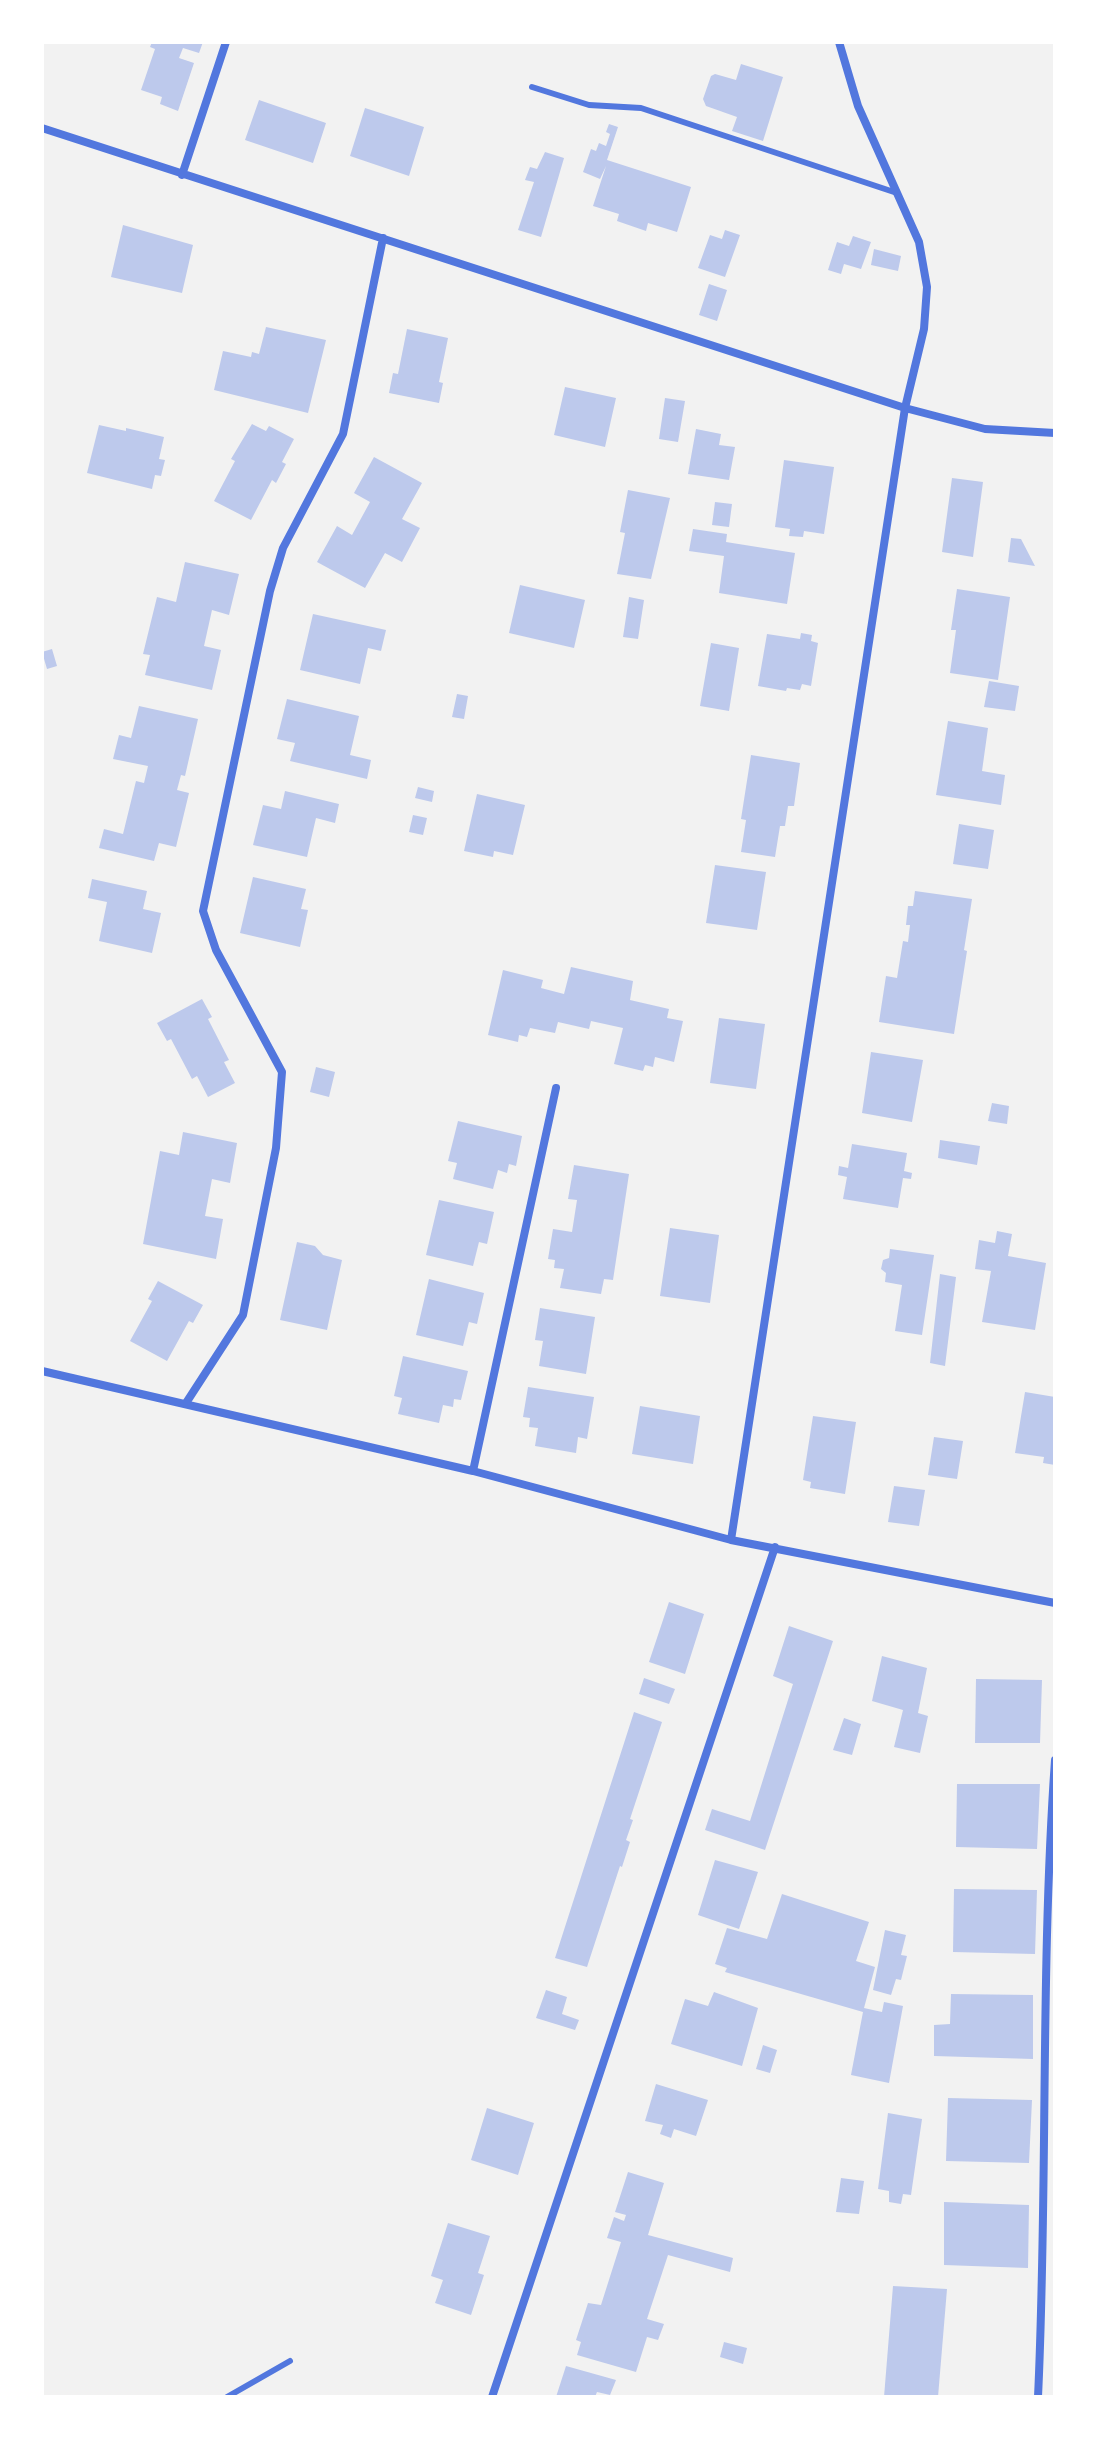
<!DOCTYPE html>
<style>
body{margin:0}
#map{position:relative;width:1097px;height:2439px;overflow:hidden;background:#f2f2f2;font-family:"Noto Sans",sans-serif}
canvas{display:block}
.frame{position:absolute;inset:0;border:44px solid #fff;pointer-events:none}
</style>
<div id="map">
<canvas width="1097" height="2439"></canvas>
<div class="frame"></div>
</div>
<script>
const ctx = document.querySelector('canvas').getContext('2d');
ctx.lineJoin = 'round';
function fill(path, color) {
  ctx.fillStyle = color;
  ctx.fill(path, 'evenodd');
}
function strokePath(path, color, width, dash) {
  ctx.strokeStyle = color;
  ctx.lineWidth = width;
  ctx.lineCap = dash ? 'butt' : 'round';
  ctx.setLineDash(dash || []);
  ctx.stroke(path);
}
const building = new Path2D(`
 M152 42H203L199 53 183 48 179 58 194 63 178 111 160 104 162 97 141 90 155 49 150 47Z
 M741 64 783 77 763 141 732 131 737 117 706 106 703 99 711 76 715 74 736 80Z
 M259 100 326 123 313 163 245 140Z
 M365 108 424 127 409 176 350 156Z
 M609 124 618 127 607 160 691 187 677 232 648 223 646 231 617 221 619 214 593 206 606 166 600 179 583 172 591 149 596 151 599 143 606 146 610 134 606 132Z
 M545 152 564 158 541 237 518 230 534 182 525 180 530 167 537 169Z
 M123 225 193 245 182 293 111 277Z
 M725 230 740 235 725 277 698 268 710 235 722 239Z
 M853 236 871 242 861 269 844 264 841 274 828 270 837 242 849 246Z
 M874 249 901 256 898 271 871 265Z
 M709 284 727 290 717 321 699 315Z
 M266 327 326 340 308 413 214 390 223 351 251 357 252 352 259 354Z
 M407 329 448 338 439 382 443 383 439 403 389 393 393 373 398 374Z
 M565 387 616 398 605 447 554 435Z
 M665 398 685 401 678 442 659 439Z
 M252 424 266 431 269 426 294 439 282 462 286 464 276 483 272 480 251 520 214 501 235 461 231 459Z
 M99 425 126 431V428L164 437 159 459 165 460 161 476 155 475 152 489 87 473Z
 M696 429 721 434 719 445 735 447 729 480 688 474Z
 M374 457 422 483 402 519 420 528 402 562 385 553 365 588 317 562 337 526 352 535 370 502 354 493Z
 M784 460 834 467 824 534 804 531 803 537 789 536 790 529 775 527Z
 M952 478 983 482 973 557 942 552Z
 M628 490 670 498 651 579 617 574 625 533 620 532Z
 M715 502 732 504 729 527 712 525Z
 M693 529 727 534 726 542 795 553 787 604 719 593 724 556 689 551Z
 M1011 538 1021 539 1035 566 1008 562Z
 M185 562 239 574 229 615 212 610 204 646 221 650 212 690 145 675 150 655 143 654 157 597 176 602Z
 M520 585 585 600 574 648 509 633Z
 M957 589 1010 597 998 680 950 673 956 630H951Z
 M629 597 644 600 638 639 623 637Z
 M313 614 386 630 381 651 368 648 360 684 300 670Z
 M801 633 812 635 811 641 818 643 811 686 802 684 800 690 787 688 786 691 758 686 767 634 800 639Z
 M711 643 739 648 729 711 700 706Z
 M52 649 57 666 47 669 42 652Z
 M989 681 1019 686 1015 711 984 707Z
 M457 694 468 696 464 719 452 717Z
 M287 699 359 716 350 755 371 760 367 779 290 761 295 743 277 739Z
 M139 706 198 719 185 776 181 775 177 790 189 793 176 847 159 843 154 861 99 848 104 829 123 834 136 781 144 783 148 766 113 759 119 735 131 738Z
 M948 721 988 728 982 771 1005 775 1001 805 936 795Z
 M751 755 800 763 794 806H788L785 826H780L775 857 741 852 746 820 741 819Z
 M418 787 434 791 432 802 415 798Z
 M285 791 339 804 335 823 316 818 307 857 253 845 263 805 281 809Z
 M477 794 525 805 513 855 494 851 493 857 464 851Z
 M413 815 427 818 423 835 409 832Z
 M959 824 994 830 988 869 953 864Z
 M715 865 766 872 757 930 706 923Z
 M253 877 306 889 301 909 308 910 300 947 240 933Z
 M92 879 147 891 143 909 161 913 152 953 99 941 107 902 88 898Z
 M915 891 972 899 964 950 967 951 954 1034 879 1022 886 976 897 978 903 941 908 942 910 925H906L908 906H913Z
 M571 967 633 981 630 1000 669 1009 667 1018 683 1021 674 1062 655 1057 653 1067 645 1065 643 1071 614 1064 623 1028 591 1021 589 1029 558 1022 555 1033 530 1028 527 1037 519 1035 518 1042 488 1035 503 970 543 980 541 988 564 994Z
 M202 999 212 1017 208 1019 229 1060 224 1062 235 1083 208 1097 197 1076 192 1079 171 1039 167 1041 157 1023Z
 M719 1018 765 1024 756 1089 710 1083Z
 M871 1052 923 1060 912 1122 862 1113Z
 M316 1067 335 1072 329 1097 310 1092Z
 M992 1103 1009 1106 1007 1124 988 1121Z
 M458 1121 522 1136 516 1166 509 1164 507 1173 498 1170 493 1189 453 1179 457 1163 448 1161Z
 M183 1132 237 1143 230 1183 212 1179 205 1216 223 1219 216 1259 143 1244 160 1151 179 1155Z
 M940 1140 980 1146 977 1165 938 1158Z
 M852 1144 907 1153 904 1171 912 1173 911 1179 903 1178 898 1208 843 1199 847 1177 838 1175 839 1166 848 1168Z
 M574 1165 629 1174 613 1280 604 1279 601 1294 560 1288 564 1269 554 1268 555 1260 548 1259 553 1229 572 1232 577 1200 568 1199Z
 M439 1200 494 1212 487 1244 479 1242 473 1266 426 1255Z
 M670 1228 719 1235 710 1303 660 1296Z
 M997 1231 1012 1234 1008 1256 1046 1263 1035 1330 982 1322 991 1271 975 1269 979 1240 995 1243Z
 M297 1242 315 1246 323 1255 342 1260 327 1330 280 1320Z
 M890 1249 934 1255 922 1335 895 1331 902 1285 885 1282 886 1273 881 1269 883 1260 889 1258Z
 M940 1274 956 1277 945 1366 930 1363Z
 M429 1279 484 1293 477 1324 469 1322 463 1346 416 1335Z
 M158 1281 203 1305 193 1323 189 1321 167 1361 130 1341 152 1301 148 1299Z
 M540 1308 595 1317 586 1374 539 1366 543 1341 535 1340Z
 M403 1356 468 1371 461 1400 454 1399 453 1407 443 1405 439 1423 398 1414 402 1398 394 1396Z
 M528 1387 594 1397 587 1439 578 1437 576 1453 535 1446 538 1428 529 1427 530 1418 523 1417Z
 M1025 1392 1055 1397V1465L1043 1463 1044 1457 1015 1453Z
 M640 1406 700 1416 693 1464 632 1454Z
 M813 1416 856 1422 845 1494 810 1488 811 1482 803 1480Z
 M934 1437 963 1441 957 1479 928 1475Z
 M894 1486 925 1490 919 1526 888 1522Z
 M669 1602 704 1614 685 1674 649 1662Z
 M789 1626 833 1641 765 1850 705 1830 712 1809 750 1821 793 1684 773 1676Z
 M882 1656 927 1668 918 1713 928 1716 920 1753 894 1747 903 1710 872 1701Z
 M644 1678 675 1689 669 1704 639 1694Z
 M976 1679 1042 1680 1040 1743H975Z
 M634 1712 662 1722 630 1819 633 1820 626 1840 630 1842 622 1867 620 1866 587 1967 555 1958Z
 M844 1718 861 1724 852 1755 833 1750Z
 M957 1784H1040L1037 1849 956 1847Z
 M715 1860 758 1872 739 1929 698 1915Z
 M954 1889 1037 1890 1035 1954 953 1952Z
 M782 1894 869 1922 856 1961 875 1967 864 2008 882 2012 884 2002 903 2006 889 2083 851 2075 863 2012 725 1972 727 1968 715 1964 727 1928 767 1939Z
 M885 1930 906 1935 901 1955 907 1956 901 1980 896 1979 891 1995 873 1990Z
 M546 1990 567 1997 562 2014 579 2020 575 2030 536 2018Z
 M714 1992 758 2008 742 2066 671 2044 685 1999 708 2006Z
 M951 1994 1033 1995V2059L934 2056V2025L950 2024Z
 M763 2045 777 2050 770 2073 756 2069Z
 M656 2084 708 2100 696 2136 674 2129 671 2138 660 2134 663 2125 645 2121Z
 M948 2098 1032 2100 1029 2163 946 2161Z
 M487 2108 534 2123 518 2175 471 2160Z
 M888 2113 922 2119 911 2195 903 2194 901 2204 889 2202V2191L878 2189Z
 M628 2172 664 2183 648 2235 733 2258 730 2272 668 2255 647 2319 664 2324 658 2340 647 2337 636 2372 577 2355 581 2342 576 2340 588 2303 601 2305 621 2242 607 2238 614 2217 624 2221 626 2215 615 2212Z
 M841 2178 864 2181 859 2214 836 2212Z
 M944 2202 1029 2205 1028 2268 944 2265Z
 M448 2223 490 2236 478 2273 484 2275 471 2315 435 2303 443 2280 431 2276Z
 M893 2286 947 2289 938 2397H884Z
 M724 2342 747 2348 743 2364 720 2357Z
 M566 2366 616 2380 610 2395 597 2392 595 2397H556Z`);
const service = new Path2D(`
 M532 87 589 105 641 108 897 193
 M227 2397 290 2361`);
const minor = new Path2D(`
 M42 128 905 408 985 429 1055 433
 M182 175 226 42
 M42 1371 473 1471 731 1540 1055 1603
 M186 1403 243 1315 276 1148 282 1072 216 950 203 911 270 591 283 548 343 434 383 238
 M473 1471 556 1088
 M731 1540 905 408 924 329 927 287 919 242 858 106 839 42
 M492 2397 775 1547
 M1038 2397C1048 2185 1040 1972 1055 1760`);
fill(building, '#bdc9ec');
strokePath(service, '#5277de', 6);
strokePath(minor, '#5277de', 8);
</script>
